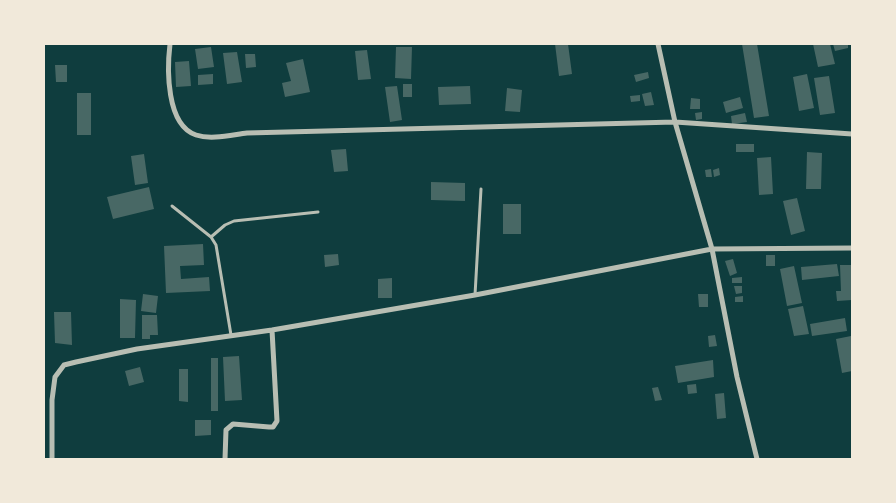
<!DOCTYPE html>
<style>
body{margin:0}
#map{position:relative;width:896px;height:503px;overflow:hidden;background:#0f3d3e;font-family:"Source Sans 3",sans-serif}
canvas{display:block}
.frame{position:absolute;inset:0;border:45px solid #f1e9da;pointer-events:none}
</style>
<div id="map">
<canvas width="896" height="503"></canvas>
<div class="frame"></div>
</div>
<script>
const ctx = document.querySelector('canvas').getContext('2d');
ctx.lineJoin = 'round';
function fill(path, color) {
  ctx.fillStyle = color;
  ctx.fill(path, 'evenodd');
}
function strokePath(path, color, width, dash) {
  ctx.strokeStyle = color;
  ctx.lineWidth = width;
  ctx.lineCap = dash ? 'butt' : 'round';
  ctx.setLineDash(dash || []);
  ctx.stroke(path);
}
const building = new Path2D(`
 M555 44H568L572 74 559 76Z
 M742 44H757L769 116 754 118Z
 M813 44H830L835 64 818 67Z
 M833 44H848V48L835 51Z
 M211 47 214 67 198 69 195 49Z
 M396 47H412L411 79 395 78Z
 M367 50 371 79 358 80 355 51Z
 M237 52 242 82 227 84 223 53Z
 M245 54H255L256 67 246 68Z
 M303 59 310 92 285 97 282 83 291 81 286 63Z
 M189 61 191 86 176 87 175 62Z
 M55 65H67V82H56Z
 M648 72 649 78 636 82 634 75Z
 M213 74V84L198 85V75Z
 M807 74 814 108 799 111 793 77Z
 M829 76 835 113 820 115 814 78Z
 M403 84H412V97H403Z
 M397 86 402 120 390 122 385 87Z
 M470 86 471 104 439 105 438 87Z
 M507 88 522 90 520 112 505 111Z
 M651 92 654 105 645 106 642 94Z
 M77 93H91V135H77Z
 M640 95V101L631 102 630 96Z
 M740 97 743 108 726 113 723 102Z
 M691 98 700 99V109H690Z
 M702 112V119L696 120 695 113Z
 M745 113 747 122 732 124 731 116Z
 M736 144H754V152H736Z
 M346 149 348 171 334 172 331 150Z
 M807 152 822 153 821 189H806Z
 M144 154 148 183 135 185 131 156Z
 M771 157 773 194 759 195 757 158Z
 M719 168 720 175 714 177 713 170Z
 M711 169 712 177H706L705 170Z
 M431 182 465 183V201L431 200Z
 M149 187 154 209 113 219 107 197Z
 M797 198 805 231 791 235 783 201Z
 M503 204H521V234H503Z
 M203 244 204 265 180 266 181 279 209 277 210 291 166 293 164 246Z
 M338 254 339 265 325 267 324 255Z
 M766 255H775V266H766Z
 M733 259 737 273 730 276 725 261Z
 M837 264 839 276 802 280 801 267Z
 M840 265H852V300L837 301 836 291H841Z
 M794 266 802 303 787 306 780 269Z
 M742 277V283H732V278Z
 M392 278V298H378V279Z
 M734 286H742V293L736 294Z
 M143 294 158 296 156 313 141 311Z
 M698 294H708V307H699Z
 M743 296V302H735V297Z
 M120 299 136 300 135 338H120Z
 M803 306 809 334 794 336 788 309Z
 M54 312H71L72 345 55 343Z
 M142 315H157L158 335H150V339H142Z
 M845 318 847 331 812 336 810 324Z
 M715 335 717 346 709 347 708 336Z
 M851 336 852 371 842 373 836 339Z
 M239 356 242 400 225 401 223 357Z
 M211 358H218V411H211Z
 M713 360 714 377 678 383 675 366Z
 M140 367 144 382 129 386 125 371Z
 M179 369H188V402L179 401Z
 M696 384 697 393 688 394 687 385Z
 M658 387 662 400 655 401 652 388Z
 M724 393 726 418 717 419 715 394Z
 M195 420H211V435L195 436Z`);
const service = new Path2D(`
 M172 206 211 237 216 245 231 335
 M211 237 225 225 234 221 318 212
 M475 295 481 189`);
const minor = new Path2D(`
 M170 44C167 69 166 125 196 135 211 140 231 135 247 133L675 122 852 134
 M658 44 675 122 712 249 737 377 757 459
 M52 459V400L55 377 64 365 76 362 137 349 272 330 475 295 712 249 852 248
 M225 459 226 430 233 424 269 427H273L277 421 272 330`);
fill(building, '#486865');
strokePath(service, '#b8beb3', 3);
strokePath(minor, '#b8beb3', 5);
</script>
